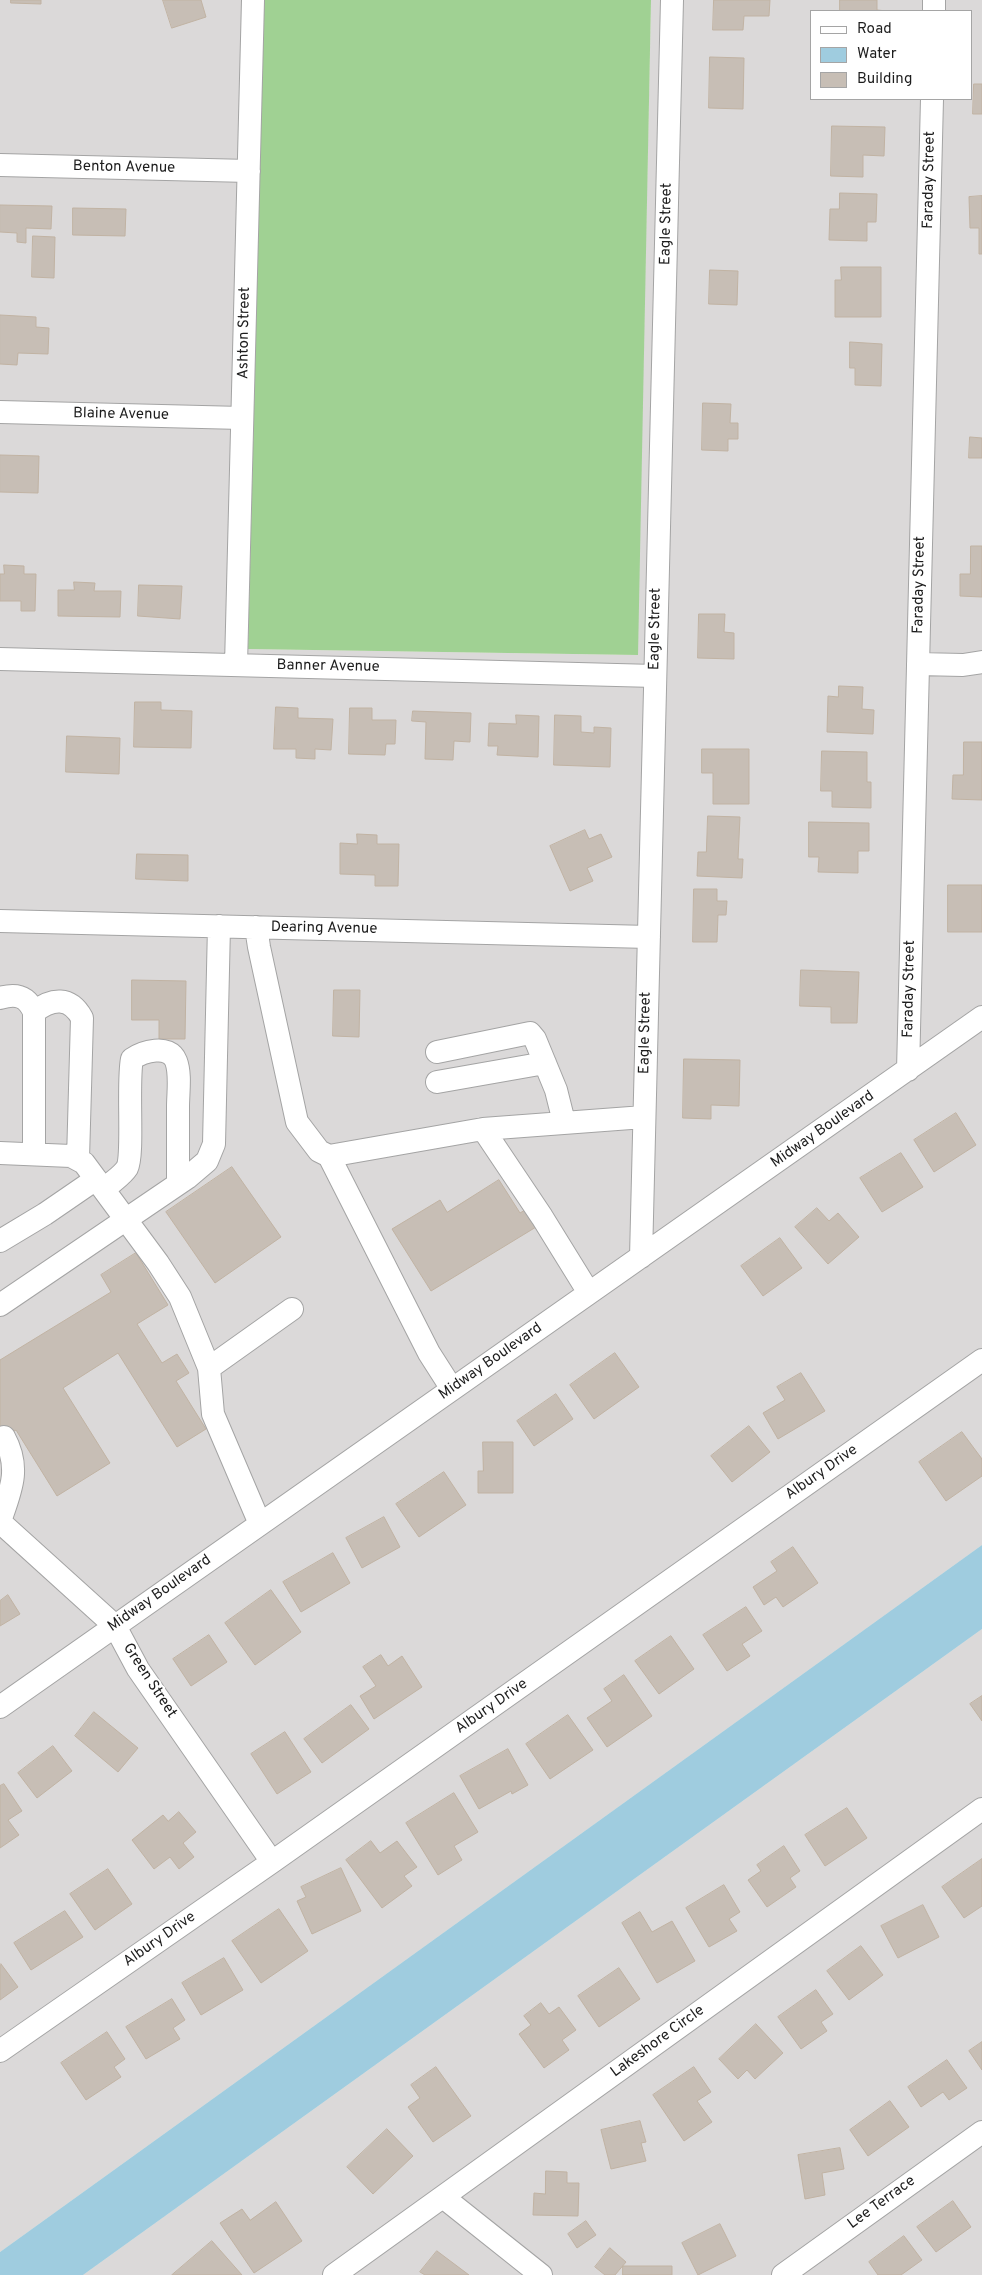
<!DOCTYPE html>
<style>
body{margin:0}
#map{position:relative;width:982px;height:2275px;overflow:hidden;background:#efebe1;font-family:Overpass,sans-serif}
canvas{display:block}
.legend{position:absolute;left:810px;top:10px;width:162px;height:90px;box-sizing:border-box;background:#fff;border:1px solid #a5a5a5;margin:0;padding:6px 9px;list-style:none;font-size:15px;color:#1d1d1d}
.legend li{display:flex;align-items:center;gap:10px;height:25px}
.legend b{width:25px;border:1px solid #a5a5a5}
</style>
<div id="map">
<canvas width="982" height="2275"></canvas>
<ul class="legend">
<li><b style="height:6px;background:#fff"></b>Road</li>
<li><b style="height:14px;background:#9fccdf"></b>Water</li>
<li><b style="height:14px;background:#c7beb5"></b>Building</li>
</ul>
</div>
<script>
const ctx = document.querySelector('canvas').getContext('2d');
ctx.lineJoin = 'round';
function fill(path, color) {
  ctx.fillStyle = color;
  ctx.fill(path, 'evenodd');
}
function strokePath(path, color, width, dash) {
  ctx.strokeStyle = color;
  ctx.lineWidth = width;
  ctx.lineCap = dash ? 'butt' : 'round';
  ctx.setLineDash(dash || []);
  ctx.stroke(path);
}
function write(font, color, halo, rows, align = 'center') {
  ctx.font = font + ' Overpass,sans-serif';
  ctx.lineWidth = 4;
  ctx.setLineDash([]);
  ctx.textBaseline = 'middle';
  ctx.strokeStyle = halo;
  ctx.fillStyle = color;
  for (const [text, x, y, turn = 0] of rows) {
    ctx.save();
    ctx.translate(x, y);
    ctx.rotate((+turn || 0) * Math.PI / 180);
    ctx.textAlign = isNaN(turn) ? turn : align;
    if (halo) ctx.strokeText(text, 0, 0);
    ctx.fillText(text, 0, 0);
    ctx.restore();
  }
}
const residential = new Path2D(`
 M0 0H264L248 649 637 655 651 0H982V1545L0 2252ZM811 11H971V99H811Z
 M982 1629V2275H83Z`);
const forest = new Path2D(`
 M264 0H651L638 655 248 649Z`);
const water = new Path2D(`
 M982 1545V1629L83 2275H0V2252Z`);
const building = new Path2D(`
 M11 0H41V4L11 3Z
 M163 0H201L206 17 172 28Z
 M714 0H770L769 16H744L743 30H713Z
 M840 0H877V10L887 11H840Z
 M710 57 744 58 743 109 709 108Z
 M974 84H982V114H973Z
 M832 126 885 127 884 156 863 155V177L831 176Z
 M840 193 877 194 876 222H867V241L829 240 830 209H839Z
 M982 196V254H979V228H970L969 197Z
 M0 205 52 206 51 229 26 228V243L17 242V233L0 232Z
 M73 208 126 209 125 236 73 235Z
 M33 236 55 237 54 278 32 277Z
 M841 267H881V317H835V280H841Z
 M710 270 738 271 737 305 709 304Z
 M0 315 36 317V327L49 328 48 354 18 353 17 365 0 364Z
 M850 342 882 344 881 386 855 385V368H850Z
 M703 403 731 404 730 423H738V439H728V451L702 450Z
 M970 437 982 438V458H969Z
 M0 455 39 456 38 493 0 492Z
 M971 546H982V597L960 596V574H970Z
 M4 565 24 566V574H36L35 611H21V601H0V574H4Z
 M74 582 95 583 94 591H121L120 617 58 616V590H74Z
 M139 585 182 586 180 619 138 616Z
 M699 614H725L724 632 734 633V659L698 658Z
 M839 686 863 687 862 709 874 710 873 734 827 732 828 696 838 697Z
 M135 702H161V710L192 711 191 748 134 747Z
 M276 707 298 708V718L333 719 331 750 315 749V759L296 758V749H274Z
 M350 708H372V720H396L395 744H386L385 755 349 754Z
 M413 711 471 713 470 742 454 741 453 760 425 759 426 722 412 721Z
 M516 715 539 716 538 757 497 755 498 746H488L489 723 516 724Z
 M555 715 581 716V732L594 733V727L611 728 610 767 554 765Z
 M67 736 120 738 119 774 66 772Z
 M964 742H982V800L952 799 953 775H963Z
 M702 749H749V804H713V773H702Z
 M822 751 867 752V782H871V808L832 807V791H821Z
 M708 816 740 817 738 859H743L742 878 697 876 698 852H706Z
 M809 822 869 823V851H858V873L818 872 819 857H809Z
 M585 830 589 839 601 834 612 857 587 868 593 881 570 891 550 846Z
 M357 834 377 835V844H399L398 886H375V875L340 874V843L357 844Z
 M137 854 188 855V881L136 879Z
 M948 885H982V932H948Z
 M694 889H717V901H727L726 915H718L717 942H693Z
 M801 970 859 972 857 1023H831V1007L800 1006Z
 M132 980 186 981 185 1039H159V1020H132Z
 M334 990H360L359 1037 333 1036Z
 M684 1059 740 1060 739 1106 711 1105V1119L683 1118Z
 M956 1113 976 1145 934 1172 914 1140Z
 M901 1153 923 1187 882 1212 860 1178Z
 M232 1167 281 1237 215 1283 166 1212Z
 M499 1180 520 1213 530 1207 541 1224 431 1291 392 1229 440 1200 447 1212Z
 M817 1208 829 1221 838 1213 859 1237 828 1264 795 1227Z
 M780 1238 802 1268 763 1296 741 1266Z
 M136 1253 168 1305 137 1324 162 1363 177 1354 189 1373 176 1381 206 1429 177 1447 118 1353 63 1388 110 1463 57 1496 16 1430 0 1439V1360L111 1292 101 1275Z
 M615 1353 639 1387 594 1419 570 1385Z
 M801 1373 825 1411 778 1439 763 1413 785 1400 777 1387Z
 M556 1394 573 1419 534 1446 517 1421Z
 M749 1426 770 1452 732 1482 711 1456Z
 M962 1432 982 1459V1476L946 1501 919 1462Z
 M483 1442H513V1493H478V1471H483Z
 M444 1472 466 1505 419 1537 396 1504Z
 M384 1517 400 1547 362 1568 346 1538Z
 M793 1547 818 1583 783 1607 776 1597 764 1605 753 1587 777 1571 771 1562Z
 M333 1553 350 1583 301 1612 283 1582Z
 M271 1590 301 1632 255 1665 225 1623Z
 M8 1595 20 1614 0 1626V1601Z
 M746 1607 762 1631 742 1644 750 1656 727 1671 703 1635Z
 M209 1635 227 1662 191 1686 173 1659Z
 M671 1636 694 1669 659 1694 635 1661Z
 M381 1655 388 1666 402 1656 422 1687 374 1719 360 1696 376 1686 363 1667Z
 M624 1675 652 1716 607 1747 587 1718 612 1701 604 1689Z
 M982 1696V1721L970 1704Z
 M351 1705 369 1729 322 1763 304 1739Z
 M94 1712 138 1748 118 1772 75 1736Z
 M568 1715 593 1750 550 1779 526 1744Z
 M285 1732 311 1772 277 1794 251 1754Z
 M53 1746 72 1771 37 1798 18 1773Z
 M508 1749 528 1785 512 1794 511 1791 479 1809 460 1776Z
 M4 1784 22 1811 8 1820 19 1835 0 1848V1786Z
 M454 1793 478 1832 454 1846 462 1860 438 1875 406 1823Z
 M847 1808 867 1838 825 1866 805 1835Z
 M179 1812 196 1832 183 1843 194 1857 179 1869 170 1857 154 1869 132 1840 163 1815 168 1821Z
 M371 1841 380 1853 397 1841 417 1867 404 1876 412 1886 382 1908 346 1860Z
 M784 1846 800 1871 790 1878 796 1887 767 1907 748 1880 761 1871 757 1865Z
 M982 1859V1906L964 1918 942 1887Z
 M341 1868 361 1911 312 1934 297 1901 306 1897 301 1887Z
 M108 1869 132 1904 95 1930 70 1894Z
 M724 1885 740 1912 729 1919 737 1931 709 1947 686 1908Z
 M923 1905 939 1937 898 1958 881 1926Z
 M279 1909 308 1951 261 1983 232 1941Z
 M65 1911 83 1937 31 1970 14 1943Z
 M640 1912 652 1932 672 1921 695 1961 657 1983 622 1923Z
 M861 1946 883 1975 849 2000 827 1971Z
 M224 1958 243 1990 201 2015 182 1983Z
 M1 1964 18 1987 0 2000V1965Z
 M619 1968 640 1999 599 2027 578 1996Z
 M816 1990 833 2014 821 2022 827 2031 801 2049 778 2017Z
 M172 1999 185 2020 173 2028 180 2039 146 2059 126 2027Z
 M541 2003 549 2014 559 2007 576 2030 562 2040 569 2050 544 2068 519 2034 531 2025 524 2016Z
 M756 2024 783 2053 755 2079 747 2070 738 2079 719 2059Z
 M107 2032 125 2059 114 2067 121 2077 86 2100 61 2063Z
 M982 2042V2070L969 2051Z
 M947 2060 967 2088 949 2100 943 2092 921 2107 908 2087Z
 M436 2067 471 2116 433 2142 408 2107 420 2098 411 2085Z
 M694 2067 711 2092 697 2101 712 2122 684 2141 653 2095Z
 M890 2101 909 2127 868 2156 850 2130Z
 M640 2121 646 2142 641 2143 646 2161 611 2169 601 2130Z
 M387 2129 413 2156 373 2194 347 2167Z
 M840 2148 844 2169 822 2173 825 2195 805 2199 798 2155Z
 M546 2171 567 2172V2183H579L578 2216 533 2215 534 2193 545 2194Z
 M953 2201 971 2227 936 2252 917 2227Z
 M276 2202 302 2241 254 2273 220 2223 242 2209 250 2220Z
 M586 2221 596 2235 577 2248 568 2234Z
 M720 2224 736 2256 698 2275 682 2243Z
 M904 2236 922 2260 901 2275H878L869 2262Z
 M212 2241 242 2275H172Z
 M610 2248 626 2262 615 2275H605L595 2267Z
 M437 2251 469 2275H425L420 2272Z
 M623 2266H672V2275H623Z`);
const minor = new Path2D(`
 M934 11V0
 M0 165 249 171
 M0 412 242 418
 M0 659 655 676
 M918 664 963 665 982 662
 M236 665 253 0
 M0 921 649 937
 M256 927 259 947 297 1122 319 1151 329 1156 429 1353 452 1389
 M0 998C17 993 27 996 34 1012V1154
 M34 1012C52 998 70 996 82 1018L78 1159
 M437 1052 530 1033 535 1039 556 1090 564 1122
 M908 1070 932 99
 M437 1082 545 1063
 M483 1129 542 1217 589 1293
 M0 1153 71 1156 84 1163 158 1263 180 1297 209 1368 213 1414 260 1524
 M329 1156 483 1129 644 1117
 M104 1190C110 1183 122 1176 127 1168 134 1155 127 1082 132 1059 142 1052 169 1043 176 1061 181 1074 178 1093 178 1107 178 1133 178 1158 178 1184
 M0 1241 45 1214 96 1179
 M641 1257 672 0
 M0 1305 187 1178 207 1161 214 1144 219 926
 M209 1368 292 1309
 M0 1521C11 1490 21 1468 4 1437
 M0 1522 115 1626 138 1669 272 1862
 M0 1707 982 1017
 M0 2051 272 1862 982 1360
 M443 2197 541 2275
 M334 2275 982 1809
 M783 2275 982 2132`);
const streetNames = [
 ["Benton Avenue",124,168,1],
 ["Faraday Street",930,180,-89],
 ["Eagle Street",667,224,-89],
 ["Ashton Street",245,333,-89],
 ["Blaine Avenue",121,415,1],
 ["Faraday Street",920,585,-89],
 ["Eagle Street",656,629,-89],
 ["Banner Avenue",328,667,1],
 ["Dearing Avenue",324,929,1],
 ["Faraday Street",910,989,-89],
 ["Eagle Street",646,1033,-89],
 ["Midway Boulevard",823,1130,-35],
 ["Midway Boulevard",491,1362,-35],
 ["Albury Drive",822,1473,-35],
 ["Midway Boulevard",160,1594,-35],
 ["Green Street",149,1681,57],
 ["Albury Drive",492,1707,-35],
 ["Albury Drive",160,1940,-35],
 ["Lakeshore Circle",658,2042,-36],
 ["Lee Terrace",882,2203,-36]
];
fill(residential, '#dbd9d9');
fill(forest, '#a0d193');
fill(water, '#9fccdf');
fill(building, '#c7beb5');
strokePath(building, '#c1b3a3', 1);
strokePath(minor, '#a4a4a4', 24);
strokePath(minor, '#fff', 22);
write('15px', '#1d1d1d', '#fff', streetNames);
</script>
